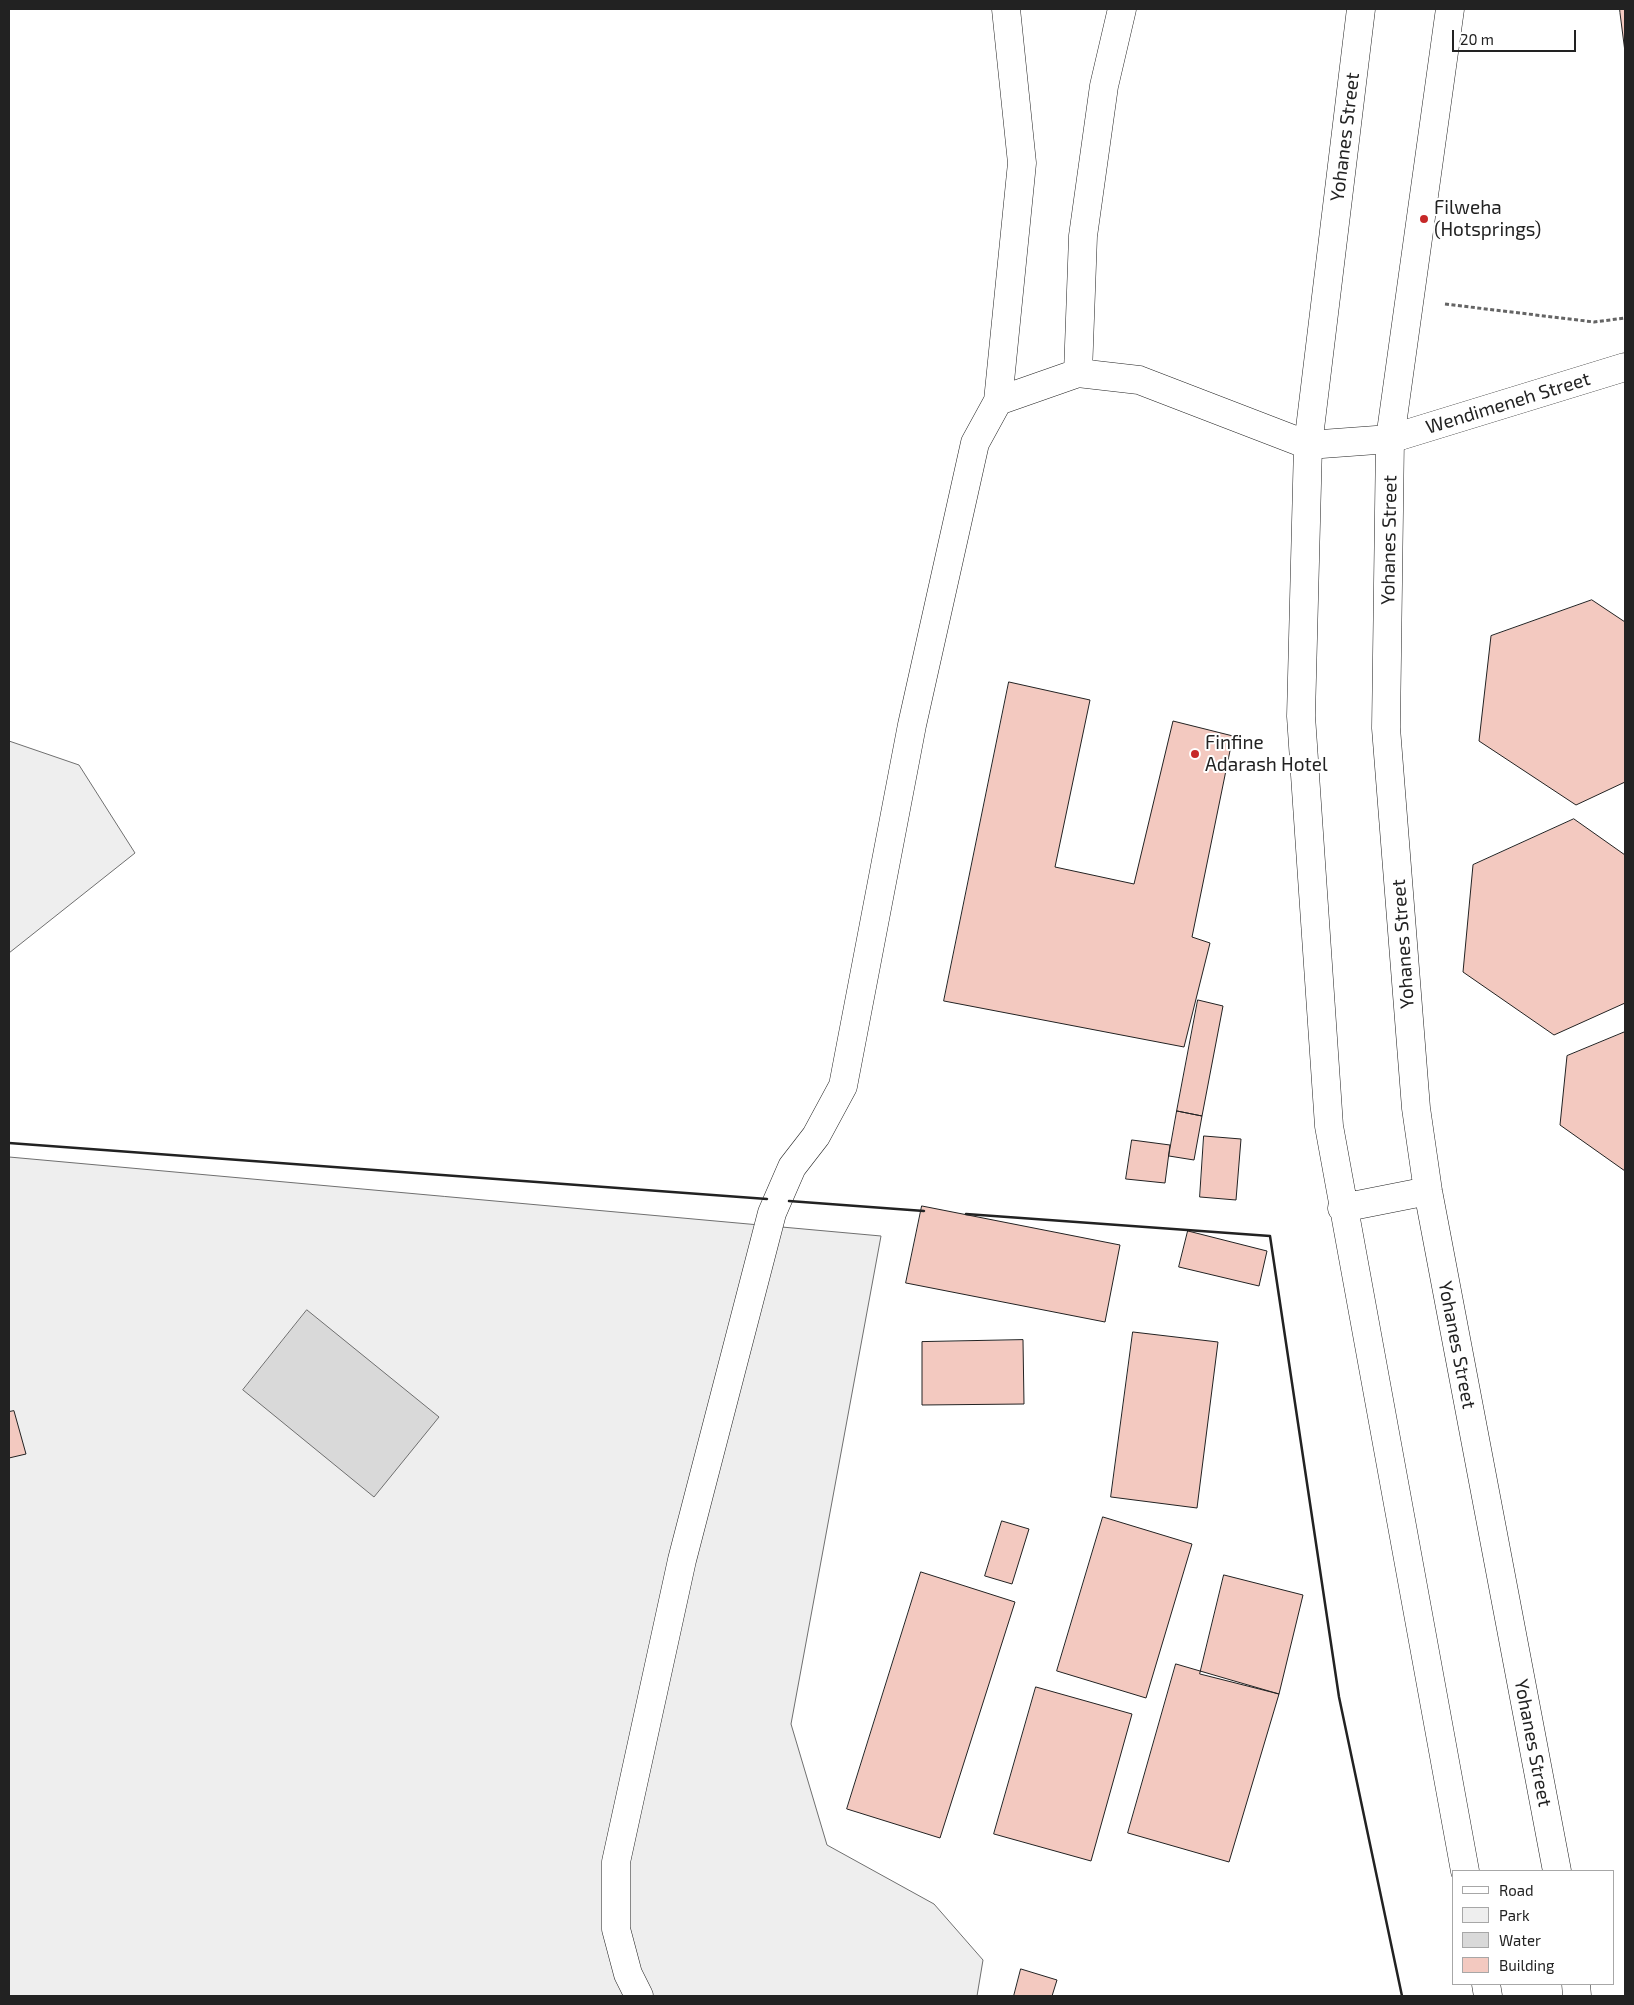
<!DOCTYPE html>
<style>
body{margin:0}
#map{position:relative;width:1634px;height:2005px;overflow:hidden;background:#fff;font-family:"Exo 2",sans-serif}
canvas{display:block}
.frame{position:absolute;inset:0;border:10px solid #222;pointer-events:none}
.legend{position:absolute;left:1452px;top:1870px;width:162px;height:115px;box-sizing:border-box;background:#fff;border:1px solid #a7a7a7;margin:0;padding:6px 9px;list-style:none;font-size:15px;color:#222}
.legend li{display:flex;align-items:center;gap:10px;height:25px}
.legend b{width:25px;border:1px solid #a7a7a7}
.scale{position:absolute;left:1452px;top:30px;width:124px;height:22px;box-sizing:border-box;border:2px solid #222;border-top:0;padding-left:6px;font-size:15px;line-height:18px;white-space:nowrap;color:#222;-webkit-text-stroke:4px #fff;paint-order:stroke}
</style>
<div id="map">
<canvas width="1634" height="2005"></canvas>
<div class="frame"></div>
<ul class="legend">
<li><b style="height:6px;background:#fff"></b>Road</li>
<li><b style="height:14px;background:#eee"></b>Park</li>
<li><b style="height:14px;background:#d9d9d9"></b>Water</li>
<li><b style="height:14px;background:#f3c9c0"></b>Building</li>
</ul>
<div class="scale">20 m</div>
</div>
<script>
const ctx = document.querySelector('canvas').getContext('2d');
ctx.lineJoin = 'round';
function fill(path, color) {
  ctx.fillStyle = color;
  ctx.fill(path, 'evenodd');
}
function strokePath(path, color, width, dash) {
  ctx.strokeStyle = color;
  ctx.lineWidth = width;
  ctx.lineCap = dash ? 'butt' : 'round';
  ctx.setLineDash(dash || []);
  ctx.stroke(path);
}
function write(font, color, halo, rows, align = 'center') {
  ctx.font = font + ' "Exo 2",sans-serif';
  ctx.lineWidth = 4;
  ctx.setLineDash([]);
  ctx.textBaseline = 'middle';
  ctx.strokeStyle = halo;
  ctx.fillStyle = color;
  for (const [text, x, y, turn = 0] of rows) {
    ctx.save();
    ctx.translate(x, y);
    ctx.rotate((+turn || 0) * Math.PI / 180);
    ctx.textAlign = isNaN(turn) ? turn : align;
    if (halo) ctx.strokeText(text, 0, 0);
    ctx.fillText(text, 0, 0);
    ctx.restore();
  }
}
const green = new Path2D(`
 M9 741 79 765 135 853 9 953Z
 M9 1157 881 1236 791 1724 827 1845 934 1904 983 1960 977 1996H9Z`);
const water = new Path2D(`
 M307 1310 439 1417 374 1497 243 1390Z`);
const building = new Path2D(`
 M1620 9H1625V52L1620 13Z
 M1592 600 1625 622V782L1576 805 1479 741 1491 636Z
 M1009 682 1090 700 1055 867 1134 884 1173 721 1233 736 1192 937 1210 943 1184 1047 944 1001Z
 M1574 819 1625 855V1003L1554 1035 1463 972 1473 865Z
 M1198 1000 1223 1006 1202 1116 1177 1111Z
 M1625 1032V1171L1560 1125 1567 1056Z
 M1177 1111 1202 1116 1194 1160 1169 1156Z
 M1204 1136 1241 1139 1236 1200 1200 1197Z
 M1132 1140 1170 1145 1165 1183 1126 1179Z
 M922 1206 1120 1245 1105 1322 906 1283Z
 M1188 1231 1267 1251 1259 1286 1179 1267Z
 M1133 1332 1218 1342 1197 1508 1111 1497Z
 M1023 1340 1024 1404 922 1405V1342Z
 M14 1411 26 1454 9 1458V1412Z
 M1103 1517 1192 1544 1146 1698 1057 1671Z
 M1002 1521 1029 1529 1012 1584 985 1576Z
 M921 1572 1015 1602 940 1838 847 1809Z
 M1224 1575 1303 1595 1279 1694 1200 1674Z
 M1176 1664 1279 1694 1229 1862 1128 1833Z
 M1036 1687 1132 1714 1091 1861 994 1834Z
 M1021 1969 1057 1980 1052 1996H1014Z`);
const path = new Path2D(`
 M1445 304 1594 322 1625 318`);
const minor = new Path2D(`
 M1078 373 1083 236 1104 86 1122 9
 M998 401 1022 163 1006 9
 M639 1996 628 1974 616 1929V1862L682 1560 772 1213 792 1167 816 1136 843 1086 912 725 975 443 998 401 1078 373 1139 380 1308 445 1390 439 1625 367`);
const major = new Path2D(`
 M1361 9 1308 445 1301 716 1329 1126 1465 1871
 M1450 9 1390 439 1386 728 1416 1108 1428 1191 1557 1871
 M1342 1208 1428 1191
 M1486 1984 1488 1996
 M1576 1984 1577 1996`);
const wall = new Path2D(`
 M9 1143 767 1199
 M789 1201 924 1211
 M966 1214 1270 1236 1339 1697 1402 1996`);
const markers = [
 [1424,219,5,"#c62828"],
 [1195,754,5,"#c62828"]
];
const streetNames = [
 ["Yohanes Street",1345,137,-83],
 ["Wendimeneh Street",1508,403,-17],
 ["Yohanes Street",1389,540,-89],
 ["Yohanes Street",1403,944,-94],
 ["Yohanes Street",1457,1345,79],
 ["Yohanes Street",1533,1743,79]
];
const poiNames = [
 ["Filweha",1434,208],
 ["(Hotsprings)",1434,230],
 ["Finfine",1205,743],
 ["Adarash Hotel",1205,765]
];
fill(green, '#eee');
strokePath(green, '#6f6f6f', 1);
fill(water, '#d9d9d9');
strokePath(water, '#6f6f6f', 1);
fill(building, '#f3c9c0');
strokePath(building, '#222', 1);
strokePath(minor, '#222', 29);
strokePath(major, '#222', 29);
strokePath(path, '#646464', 3, [4, 2.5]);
strokePath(minor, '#fff', 28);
strokePath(major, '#fff', 28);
strokePath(wall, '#222', 2.5);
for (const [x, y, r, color] of markers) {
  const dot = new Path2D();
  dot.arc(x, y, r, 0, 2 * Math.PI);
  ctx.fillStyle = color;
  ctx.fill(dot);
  strokePath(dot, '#fff', 2);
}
write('19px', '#222', '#fff', streetNames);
write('19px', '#222', '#fff', poiNames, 'left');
</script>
